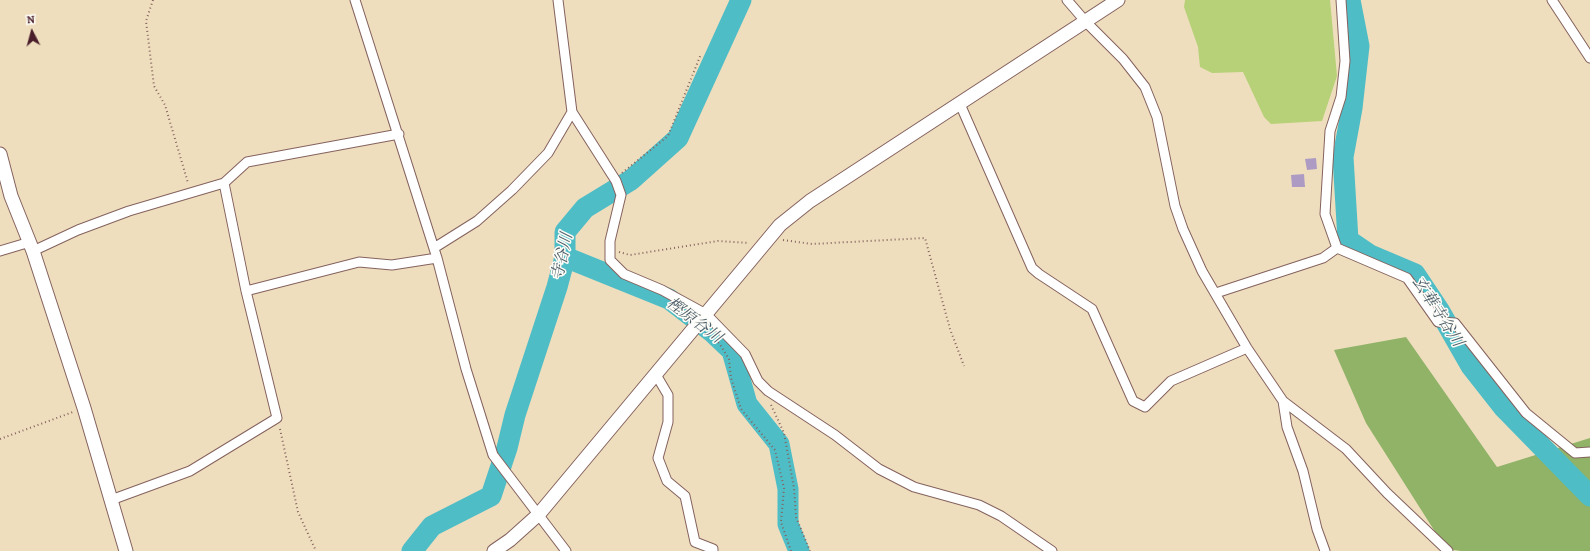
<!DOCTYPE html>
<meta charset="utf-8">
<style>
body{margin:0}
#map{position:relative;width:1590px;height:551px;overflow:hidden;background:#efdebe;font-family:Alegreya,serif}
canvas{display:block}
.north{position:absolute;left:12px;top:12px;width:40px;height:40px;-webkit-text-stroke:3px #fdfcf7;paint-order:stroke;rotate:354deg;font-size:11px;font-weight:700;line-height:16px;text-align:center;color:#4a1f2b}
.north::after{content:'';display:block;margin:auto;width:14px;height:18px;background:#4a1f2b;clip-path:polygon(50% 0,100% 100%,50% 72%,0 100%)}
</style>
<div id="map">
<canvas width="1590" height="551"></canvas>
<div class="north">N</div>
</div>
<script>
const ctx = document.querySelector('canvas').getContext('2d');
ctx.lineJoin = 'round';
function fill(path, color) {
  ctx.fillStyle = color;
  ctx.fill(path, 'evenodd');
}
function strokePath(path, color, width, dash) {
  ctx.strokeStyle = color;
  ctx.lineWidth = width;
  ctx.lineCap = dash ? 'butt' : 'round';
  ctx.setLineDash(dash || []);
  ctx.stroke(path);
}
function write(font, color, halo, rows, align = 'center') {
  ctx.font = font + ' Alegreya,"Noto Serif JP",serif';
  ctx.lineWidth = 3;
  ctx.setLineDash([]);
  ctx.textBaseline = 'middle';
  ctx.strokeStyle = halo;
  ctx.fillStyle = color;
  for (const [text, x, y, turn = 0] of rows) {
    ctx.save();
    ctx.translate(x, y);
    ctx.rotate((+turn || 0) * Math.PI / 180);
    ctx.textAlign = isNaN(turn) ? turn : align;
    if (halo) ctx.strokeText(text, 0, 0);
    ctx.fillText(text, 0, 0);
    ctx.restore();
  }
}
const green = new Path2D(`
 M1185 0H1330L1337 76 1322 121 1271 124 1264 117 1243 72 1212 73 1200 67 1198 47 1184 7Z`);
const forest = new Path2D(`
 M1406 337 1497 467 1590 438V551H1461L1446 549 1366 423 1334 350Z`);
const river = new Path2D(`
 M1350 0 1359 46 1352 108 1343 157 1348 240 1370 255 1415 274 1439 310 1471 366 1504 408 1590 496
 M565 257 669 299 712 332 732 351 747 404 779 444 788 489V524L799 551
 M412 551 432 526 491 496 507 448 515 415 557 287 565 257V232L585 208 631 180 678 138 741 0`);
const building = new Path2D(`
 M1316 158 1317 169 1307 170 1305 159Z
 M1304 174 1305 187H1292L1291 175Z`);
const path = new Path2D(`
 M153 0 146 21 154 86 165 105 188 183
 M622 173 668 136 701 54
 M783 240 812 244 925 238 950 329 964 366
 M619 252 630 255 718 241 749 243
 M705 333 719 343 729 359 731 378 741 409 775 450 784 488 781 522 791 551
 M771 405 784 433 794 488 796 517 810 551
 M280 429 298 512 316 551
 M0 439 73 412`);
const street = new Path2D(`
 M355 0 437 258 466 369 493 455 566 551
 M558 0 572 112 616 181 621 195 610 241V260L624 274 662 290 706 314 745 354 758 381 768 391 835 435 879 469 914 487 979 505 1001 516 1052 551
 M1067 0 1086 22 1123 59 1145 87 1157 117 1175 206 1183 229 1202 271 1247 348 1283 401 1346 449 1387 493 1448 551
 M1552 0 1590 58
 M960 104 1032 268 1039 274 1092 309 1133 401 1145 407 1171 381 1247 348
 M434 248 477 221 512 190 548 153 572 112
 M1337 248 1407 278 1438 322 1455 323 1526 413 1575 453 1590 452
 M0 251 30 242
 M33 251 78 230 129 211 224 183 247 162 399 134
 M246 291 359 262 392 265 437 258
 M1216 293 1323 258 1337 248 1325 214 1330 131 1341 97 1345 61 1341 0
 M655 373 668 395V422L658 458 667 481 685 496 695 542 713 549V551
 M1283 401 1287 427 1303 471 1317 529 1325 551
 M111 500 190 471 277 418 246 291 224 183`);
const secondary = new Path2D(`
 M0 154 11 196 33 251 84 408 126 551
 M494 551 510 540 539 514 780 225 810 201 1118 0`);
const waterNames = [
 ["寺谷川",563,257,-78],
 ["玄華寺谷川",1437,312,57],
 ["樫原谷川",694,321,37]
];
fill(green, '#b6d177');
fill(forest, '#90b368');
strokePath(river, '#4fbdc6', 21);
fill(building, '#ae9bc4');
strokePath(street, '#84625e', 11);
strokePath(secondary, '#84625e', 15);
strokePath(path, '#84625e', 2, [1, 3]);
strokePath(street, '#fff', 9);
strokePath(secondary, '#fff', 13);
write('italic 16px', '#4c5e69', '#fdfcf7', waterNames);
</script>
